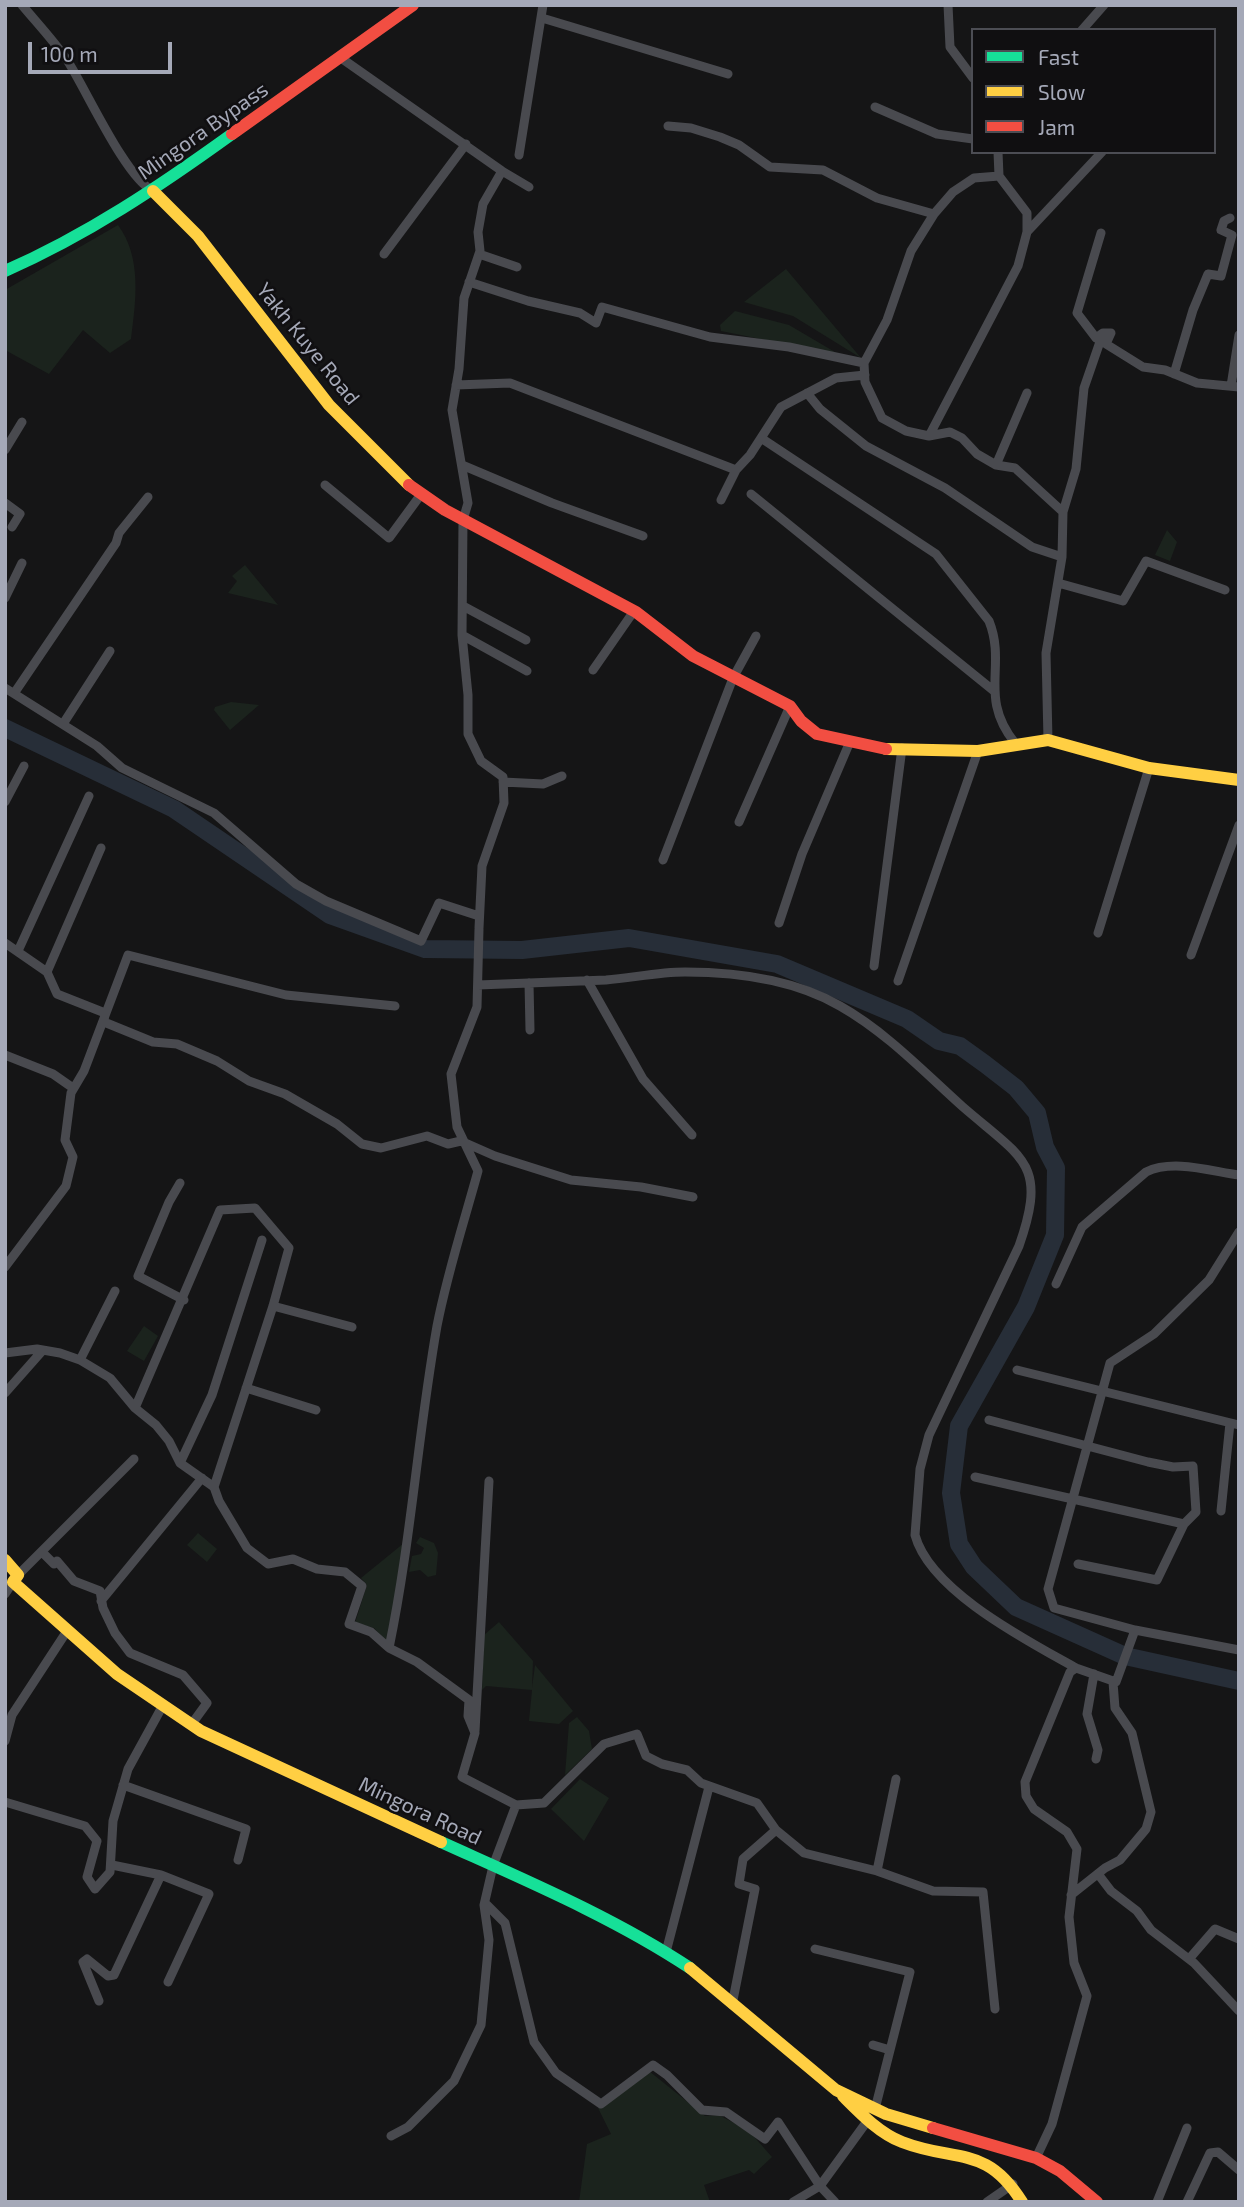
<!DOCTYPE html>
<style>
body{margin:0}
#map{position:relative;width:1244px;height:2207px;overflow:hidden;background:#151516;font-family:"Exo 2",sans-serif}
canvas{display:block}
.frame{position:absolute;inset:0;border:7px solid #a5a9b8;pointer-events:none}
.legend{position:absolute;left:971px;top:28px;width:245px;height:126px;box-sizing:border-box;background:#100f11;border:2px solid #4c4d54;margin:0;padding:9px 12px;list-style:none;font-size:21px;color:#a5a9b8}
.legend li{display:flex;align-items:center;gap:14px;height:35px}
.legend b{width:35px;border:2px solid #4c4d54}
.scale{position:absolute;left:28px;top:42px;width:144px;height:32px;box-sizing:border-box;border:4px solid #a5a9b8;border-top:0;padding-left:9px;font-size:21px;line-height:24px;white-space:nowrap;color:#a5a9b8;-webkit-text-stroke:5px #100f11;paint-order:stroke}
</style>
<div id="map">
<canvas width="1244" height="2207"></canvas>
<div class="frame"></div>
<ul class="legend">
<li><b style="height:9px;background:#16e098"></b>Fast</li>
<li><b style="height:9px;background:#ffcf43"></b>Slow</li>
<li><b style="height:9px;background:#f24e42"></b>Jam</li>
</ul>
<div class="scale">100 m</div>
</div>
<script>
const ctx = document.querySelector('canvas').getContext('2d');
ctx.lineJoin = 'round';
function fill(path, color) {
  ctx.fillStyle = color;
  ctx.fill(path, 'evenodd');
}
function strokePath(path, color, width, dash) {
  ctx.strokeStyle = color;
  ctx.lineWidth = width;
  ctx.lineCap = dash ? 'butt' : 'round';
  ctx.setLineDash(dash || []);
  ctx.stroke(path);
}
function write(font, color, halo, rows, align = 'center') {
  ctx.font = font + ' "Exo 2",sans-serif';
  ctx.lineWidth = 5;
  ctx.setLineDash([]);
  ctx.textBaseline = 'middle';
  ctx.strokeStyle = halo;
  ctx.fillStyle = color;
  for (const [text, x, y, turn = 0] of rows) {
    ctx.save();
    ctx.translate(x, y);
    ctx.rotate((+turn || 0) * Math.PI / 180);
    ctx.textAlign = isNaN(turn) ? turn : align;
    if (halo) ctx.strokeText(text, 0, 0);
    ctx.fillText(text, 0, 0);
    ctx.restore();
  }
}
const green = new Path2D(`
 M118 225C142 257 136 301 131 339L110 353 83 330 49 374 5 350V290Z
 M786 269 861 358 793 316 744 302Z
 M735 311 789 325 840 355 721 331 720 325Z
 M1167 530 1177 542 1170 561 1155 555Z
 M245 565 278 605 228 593 237 581 232 576Z
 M231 702 259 705 230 730 214 710 215 707Z
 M144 1326 158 1336 144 1361 127 1351Z
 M198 1533 217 1549 207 1562 187 1545Z
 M420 1537 434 1543 438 1553 436 1575 428 1577 420 1570 409 1572 412 1556 421 1554 424 1548 416 1543Z
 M404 1543 388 1643 374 1628 355 1623 367 1585 361 1578Z
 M499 1622 533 1661 532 1688 535 1665 573 1711 559 1724 529 1721 532 1690 486 1686 482 1690 484 1635Z
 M577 1717 589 1731 592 1749 565 1775 569 1723Z
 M580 1779 609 1798 584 1841 551 1809Z
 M649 2071 705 2116 719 2115 749 2131 772 2157 754 2174 749 2170 704 2185 710 2202H579L587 2144 611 2134 598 2108Z`);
const river = new Path2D(`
 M5 728 174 809 330 915 425 949 522 950 629 938 777 964 907 1019 939 1041 960 1046 985 1064 1016 1088 1037 1113 1045 1147 1056 1168 1055 1235 1026 1307 959 1426 951 1493 959 1544 974 1567 1016 1607 1125 1656 1239 1681`);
const street = new Path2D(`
 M22 5C37 23 54 41 67 60 86 89 125 177 153 191
 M948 5 950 47 973 78
 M542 18 728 74
 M1082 30 1104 5
 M341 58 502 171
 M875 107 937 134 973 139
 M668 126 691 128 720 137 739 145 770 167 823 170 877 198 934 214
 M519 155 543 5
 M999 176 974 178 953 192 934 214 911 251 887 320 864 363 865 382 882 418 906 431 929 436 950 432 962 438 977 454 996 465 1015 468 1063 512
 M1027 232 1102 152
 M1101 233 1077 313 1096 338 1103 333
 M384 254 466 144
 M479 254 517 267
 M469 282 528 301 580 313 596 323 602 307 710 337 789 347 864 363
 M1103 333H1111L1106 344 1143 367 1165 370 1197 383 1239 387
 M1174 374 1193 310 1208 274 1221 276 1232 235 1221 230 1224 221 1230 218
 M456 385 510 383 736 470
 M1231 386 1239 335
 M807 393 820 409 866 446 945 488 1032 547 1062 557
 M929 436 1018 266 1027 232V213L999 176 998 152
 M761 438 936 554 989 621C1007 666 978 697 1015 743
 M5 450 22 422
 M462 465 552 503 643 536
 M996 465 1027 393
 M325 485 389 538 422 493
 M751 494 994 691
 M721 500 736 470 750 455 781 407 836 378 865 375
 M5 503 20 514 12 527
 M1058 583 1123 601 1146 561 1225 590
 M5 598 22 563
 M463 606 526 640
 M462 635 527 671
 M593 670 634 611
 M5 688 97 746 122 768 214 813 296 884 326 901 421 941 439 903 479 916
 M15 692 116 543 119 533 148 497
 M63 724 110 651
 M1048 740 1046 653 1062 557 1063 512 1076 469 1084 388 1103 333
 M503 782 543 784 562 776
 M5 802 24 766
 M739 822 790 706
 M663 860 733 678 756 636
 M779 923 802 854 849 744
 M479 928 482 866 504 803 503 777 481 761 468 734V695L462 635 463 520 468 503 452 410 459 369 464 298 480 251 478 232 483 204 502 171 529 187
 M1098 933 1149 768
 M5 943 47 972 57 994 105 1013 104 1022 153 1042 177 1044 217 1061 249 1081 285 1094 337 1124 362 1144 381 1148 427 1136 448 1144 461 1141 495 1156 571 1180 641 1187 693 1197
 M18 951 89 796
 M1191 955 1239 825
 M874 966 902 748
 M47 972 101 848
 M587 980 643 1079 692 1135
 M898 981 978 751
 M529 983 530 1030
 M478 985C521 983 563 982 606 980 632 978 658 972 685 972 736 972 795 980 840 1006 886 1032 924 1072 963 1107 1023 1159 1048 1163 1019 1246L929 1435 920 1469 915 1535C930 1591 1028 1641 1076 1668
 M5 1055 53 1074 73 1088
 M180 1183 169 1202 138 1276 184 1300
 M1239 1232 1209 1280 1154 1334 1110 1363 1048 1589 1054 1608 1135 1630 1239 1650
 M5 1267 66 1186 73 1157 65 1140 71 1093 84 1071 128 955 286 995 395 1006
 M1056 1284 1082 1227 1146 1172C1173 1159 1210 1171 1239 1175
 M273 1306 352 1327
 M5 1353 37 1349 60 1353 80 1360 110 1378 135 1408 156 1425 169 1441 180 1463 214 1487 219 1501 247 1548 268 1564 293 1559 317 1569 345 1572 362 1586 349 1624 371 1632 389 1648
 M80 1360 115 1291
 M1017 1370 1239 1425
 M246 1388 316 1410
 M5 1393 43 1350
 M135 1408 220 1210 255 1208 289 1248 273 1306 214 1487
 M989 1420 1148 1462 1173 1467 1193 1466 1196 1512 1184 1524 1157 1580 1078 1564
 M180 1463 212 1395 262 1240
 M975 1477 1184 1524
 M1221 1511 1230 1423
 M42 1552 54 1564 57 1561 74 1581 100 1591 103 1608 115 1633 130 1653 183 1675 207 1703 191 1725
 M18 1575 134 1459
 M5 1594 13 1582
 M101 1601 202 1478
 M1094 1674 1087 1714 1098 1750 1096 1759
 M475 1731 489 1481
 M5 1741 12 1715 67 1631
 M123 1785 246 1829 238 1860
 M5 1802 85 1826 97 1841 87 1877 95 1889 110 1872 113 1821 128 1769 162 1707
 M516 1805 544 1803 604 1744 637 1734 646 1756 662 1764 687 1770 701 1783 757 1803 776 1830 804 1853 877 1871 933 1891 983 1892 995 2009
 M877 1871 896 1779
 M1098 1874 1111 1891 1137 1911 1151 1930 1194 1963 1239 2011
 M161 1875 209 1894 168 1982
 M1071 1895 1105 1868 1120 1860 1146 1829 1151 1812 1132 1733 1115 1708 1113 1682
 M485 1903 505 1923 534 2042 556 2073 601 2104 653 2065 667 2075 702 2110 726 2112 765 2139 778 2122 820 2186 835 2202
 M815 1949 910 1972 875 2109
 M666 1952 709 1787
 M1189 1959 1215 1929 1239 1939
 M99 2001 83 1962 87 1959 108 1976 114 1975 161 1875 112 1865
 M732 2005 755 1889 739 1884 743 1859 776 1830
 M873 2045 890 2050
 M391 2136 408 2127 454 2081 481 2025 489 1940 484 1905 493 1866 516 1805 462 1777 475 1733 468 1716 469 1700 417 1662 389 1648C411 1542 418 1433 437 1326 447 1274 464 1222 478 1171L457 1127 451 1074 477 1007 479 929
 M1036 2158 1052 2124 1087 1996 1074 1963 1069 1917 1077 1849 1067 1832 1034 1809 1026 1796 1025 1782 1070 1672 1076 1668 1116 1682 1135 1630
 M793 2202 820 2186 868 2120
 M987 2202 1013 2184
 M1157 2202 1187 2128
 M1187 2202 1210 2153 1218 2152 1239 2170`);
const fast = new Path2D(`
 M5 271C87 235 160 186 232 134
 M441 1842C525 1880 613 1917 690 1968`);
const slow = new Path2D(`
 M153 191 198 236 329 405 409 485
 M886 749 978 751 1048 740 1149 768 1239 780
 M5 1560 18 1575 13 1582 117 1674 201 1731 441 1842
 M690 1968 836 2090 886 2114 933 2128
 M843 2096C860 2113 879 2133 902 2142 956 2163 986 2144 1022 2202`);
const jam = new Path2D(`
 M232 134 413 5
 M409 485 445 510 636 612 693 656 790 706 801 721 817 734 886 749
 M933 2128 1036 2158 1060 2171 1097 2202`);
const streetNames = [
 ["Mingora Bypass",203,131,-35],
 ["Yakh Kuye Road",308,344,51],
 ["Mingora Road",420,1811,25]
];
fill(green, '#1b231d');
strokePath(river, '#272e38', 18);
strokePath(street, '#494a4f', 9);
strokePath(fast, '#16e098', 12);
strokePath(slow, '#ffcf43', 12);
strokePath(jam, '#f24e42', 12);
write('21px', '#a5a9b8', '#100f11', streetNames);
</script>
